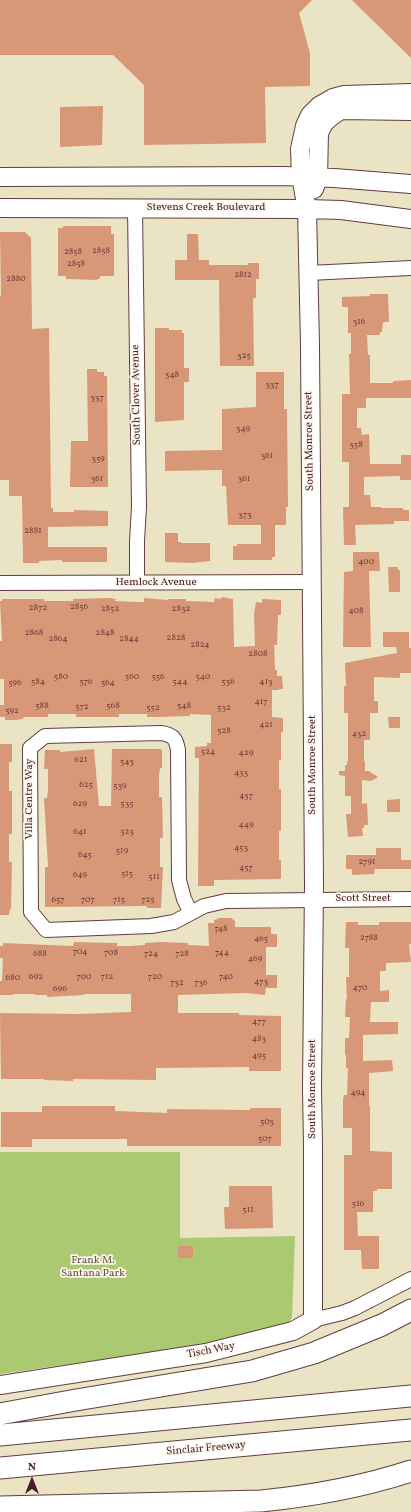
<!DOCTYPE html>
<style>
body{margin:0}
#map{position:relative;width:411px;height:1512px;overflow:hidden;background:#eae4c4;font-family:Vollkorn,serif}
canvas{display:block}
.north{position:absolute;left:12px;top:1460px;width:40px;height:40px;-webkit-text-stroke:3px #fbf7ec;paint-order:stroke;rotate:0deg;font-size:11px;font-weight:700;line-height:16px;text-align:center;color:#4a1f2b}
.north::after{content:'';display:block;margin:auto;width:14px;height:18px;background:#4a1f2b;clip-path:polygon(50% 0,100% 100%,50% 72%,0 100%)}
</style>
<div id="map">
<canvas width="411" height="1512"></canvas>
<div class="north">N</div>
</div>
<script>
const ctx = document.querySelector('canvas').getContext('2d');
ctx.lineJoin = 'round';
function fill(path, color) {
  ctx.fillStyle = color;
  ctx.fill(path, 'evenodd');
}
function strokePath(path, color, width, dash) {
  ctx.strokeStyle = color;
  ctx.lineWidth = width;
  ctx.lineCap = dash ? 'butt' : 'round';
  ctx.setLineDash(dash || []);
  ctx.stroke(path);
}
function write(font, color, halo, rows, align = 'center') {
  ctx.font = font + ' Vollkorn,serif';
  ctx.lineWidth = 3.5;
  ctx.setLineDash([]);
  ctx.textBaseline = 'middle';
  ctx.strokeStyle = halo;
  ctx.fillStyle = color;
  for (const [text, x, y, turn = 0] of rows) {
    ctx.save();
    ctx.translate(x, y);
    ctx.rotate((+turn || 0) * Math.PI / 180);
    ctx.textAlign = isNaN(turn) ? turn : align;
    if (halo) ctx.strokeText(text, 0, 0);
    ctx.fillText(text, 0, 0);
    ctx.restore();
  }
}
const green = new Path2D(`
 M0 1152H180V1238L295 1236 292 1317 288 1325 182 1348 0 1374Z`);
const building = new Path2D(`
 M0 0H312L299 13 310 53V86L265 87 266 143 144 145V85L113 55H0Z
 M352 0H411V58L359 7Z
 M103 106 102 145 60 147V107Z
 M63 226H111V234H114V276H100V279H97V280L66 279V276H58V228H63Z
 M0 232H25L31 238 32 329 49 328 51 508H53V512H74V510L108 511V526L48 527V547H107V562H62V560L39 561V563H23L22 496H9V480H0V296H1Z
 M187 234H198L199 260H209V265H248V263H259V279H256V298H253L254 366H220L219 280H175V260H187Z
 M370 294H388L389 322H383L382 332H380V335H367L368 355H370V383H393V381L411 380V398H366V408H357V428H361L362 435 369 434 370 464H401V455H411V480H400V476L364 477V495H370L371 507H381V508H403V510H409V521H394V524L355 525 356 545H344L343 507H349V462H342V394H350L349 354H351V333H348V307H342V297L370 296Z
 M155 328H169V330H182V333H184V368H189V382H184V420L155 422Z
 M87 369H97V372H104V376H107L108 487H70L71 441H88Z
 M256 372H284V409H287L288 507H286V525H275V557H272V560H233V546H237V544H261V525H228L226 486H222V470L165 471V451L222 450V409L256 407Z
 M165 533H178V542H181V543H210V561L192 563 165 562Z
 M353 552H379L380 571H369L371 647H343L344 572 353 571Z
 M388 567H398V570H400V592H389Z
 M221 597 233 599 234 647 255 646 254 614 256 602 262 603V599L281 600V615H278L277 645H274L275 670H277V676H282L283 689H279V690H272V717L283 718V732H281V760H279V789H281V831H279V860H281V879L214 880V886H198L199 758H195V747L207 746V743H211V715L190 714V716L158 717H147V714H119V717H76V714H48V717H24L23 719 16 720H5V717H0V705H4V679H0V641H2L0 601H2V599H44V601H73V599L109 598 116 599 115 601 137 602H144V598L168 600V599H186V601L214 602 215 598 221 599Z
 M383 632H409V648H411V673H400V678L374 677V701H378V713H370V740H364V761H365V771H369L378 777 371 781 362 780V804L367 803 368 825H364V828H362L363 836 348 837 346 814H351V796H345V776L339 775V771H345V765H347V761H348V713H344V686H346L345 663 397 653 396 647H383Z
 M388 717H400V728H389Z
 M0 744H12V762H9V791H12V834H9V862H12L11 909H10L9 915H0Z
 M94 749 99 806H111L112 749H161L162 751V768H160L159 776V797H162L163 838H160V867H163L161 908H147V906L45 907V867H48L44 798H47L48 791V769H44L45 750H60V752Z
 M400 799V812H387V800Z
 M376 848H401V860H411V869H375L374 874 352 875V869H346V855H376Z
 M218 918H231L235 921V927H271V934H277V947H266V975H277V988H266L265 995 246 993 178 995V1013H239V1015L281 1016V1071H249V1067L156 1068V1080L73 1079V1081L44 1080V1079H1L0 1013 79 1014 131 1012V994H84V995L47 997V995H35V994H13V995H0V981H2L3 958H0V946H3V943L73 946 74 942 117 943V946H130L145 945V943L161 942 188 943V945L209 946 208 923H214V920L218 919Z
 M346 922H358V925H379V922H411V944H409L411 962 386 963V971H380V991L389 990V1002H371L370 1022H398V1034L363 1035V1061L392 1060 393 1071 369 1073V1106H370V1151L392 1152V1189H377V1191H373V1212H357L358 1236H379V1269H362L361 1250H344V1155H352V1128H343V1100L344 1095H347L348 1068H346V1055H345V1038H349L350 1017H345L346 999H347L346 977H349V948H345Z
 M42 1106H115V1111L167 1113V1109L250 1110V1108H281V1146H127V1139H32V1147H1V1112H42Z
 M229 1186H272L273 1228 225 1229 224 1207H229Z
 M178 1246H193V1258H178Z`);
const minor = new Path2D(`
 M135 208 139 507 137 541V582
 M309 273 411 268
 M0 583 312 582
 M161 733C173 735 176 738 178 750L179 880 184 899 191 913 174 922 151 926 46 930 31 912 30 748 45 736Z
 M191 913 204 906 226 901 411 899
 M313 1320 342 1313 355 1308 411 1279`);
const major = new Path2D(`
 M0 177 284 176 334 178 411 184
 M314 189 318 178 319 133 324 123 332 116 341 110 411 111
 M0 208 307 209 341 210 411 219
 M0 1385 206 1353 293 1331 313 1320V1146L312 1089 314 884 310 345 307 209 301 177 300 149 305 126 310 115 319 106 333 98 344 95 411 93`);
const highway = new Path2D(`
 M0 1414 76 1400 252 1371 314 1353 382 1325 411 1310
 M0 1435 411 1396
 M0 1468 411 1430
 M0 1507 261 1501C312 1496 362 1487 411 1471`);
const numberNames = [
 ["2858",101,251],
 ["2858",73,252],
 ["2858",76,264],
 ["2812",243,275],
 ["2880",16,279],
 ["316",359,322],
 ["325",244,356],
 ["348",172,375],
 ["337",272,385],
 ["337",97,398],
 ["349",243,429],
 ["358",356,445],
 ["361",267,456],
 ["359",98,459],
 ["361",97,479],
 ["361",244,479],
 ["373",245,515],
 ["2881",33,531],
 ["400",366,562],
 ["2856",79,607],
 ["2872",38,608],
 ["2852",110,609],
 ["2832",181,609],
 ["408",356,611],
 ["2868",34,633],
 ["2848",105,633],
 ["2828",176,638],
 ["2864",58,639],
 ["2844",129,639],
 ["2824",200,645],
 ["2808",258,654],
 ["580",61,677],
 ["560",132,677],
 ["556",158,677],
 ["540",203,677],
 ["584",38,682],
 ["576",86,682],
 ["544",180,682],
 ["536",228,682],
 ["413",266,682],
 ["596",15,683],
 ["564",108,683],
 ["417",261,702],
 ["588",42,706],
 ["568",113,706],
 ["548",184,706],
 ["572",82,707],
 ["552",153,708],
 ["532",224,708],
 ["592",12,711],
 ["421",266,725],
 ["528",224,731],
 ["432",359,734],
 ["524",208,752],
 ["429",246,753],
 ["621",81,760],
 ["543",127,762],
 ["433",241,773],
 ["625",86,785],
 ["539",120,786],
 ["437",246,796],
 ["629",80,804],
 ["535",127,804],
 ["449",246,825],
 ["641",80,832],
 ["523",127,832],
 ["453",241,848],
 ["519",122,851],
 ["645",85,855],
 ["2791",367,862],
 ["457",246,868],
 ["515",127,874],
 ["649",80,875],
 ["511",154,877],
 ["657",58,900],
 ["707",88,900],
 ["715",119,900],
 ["725",148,900],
 ["748",221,929],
 ["2788",369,938],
 ["465",261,939],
 ["704",80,952],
 ["708",111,953],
 ["744",222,953],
 ["688",40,954],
 ["724",151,954],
 ["728",182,954],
 ["469",255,959],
 ["692",36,977],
 ["700",84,977],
 ["712",107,977],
 ["720",155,977],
 ["740",226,977],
 ["680",13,978],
 ["473",261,982],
 ["732",177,983],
 ["736",201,983],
 ["470",360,988],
 ["696",60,989],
 ["477",259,1022],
 ["483",259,1039],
 ["495",259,1056],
 ["494",358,1093],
 ["503",267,1122],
 ["507",265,1139],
 ["516",358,1204],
 ["511",248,1210]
];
const streetNames = [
 ["Stevens Creek Boulevard",206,208],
 ["South Clover Avenue",137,395,-91],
 ["South Monroe Street",310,441,-91],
 ["Hemlock Avenue",156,583],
 ["South Monroe Street",313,765,-90],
 ["Villa Centre Way",30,799,-90],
 ["Scott Street",363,899],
 ["South Monroe Street",313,1089,-90],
 ["Tisch Way",211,1351,-11],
 ["Sinclair Freeway",206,1449,-5]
];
const parkNames = [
 ["Frank M.",93,1261],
 ["Santana Park",93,1274]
];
fill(green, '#abc970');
fill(building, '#d89777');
strokePath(minor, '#623d42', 16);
strokePath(major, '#623d42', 20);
strokePath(highway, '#623d42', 23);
strokePath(minor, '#fff', 14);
strokePath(major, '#fff', 18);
strokePath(highway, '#fff', 21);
write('9px', '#6e3d3e', null, numberNames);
write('11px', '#4a1f2b', '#fbf7ec', streetNames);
write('11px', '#675240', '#fbf7ec', parkNames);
</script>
